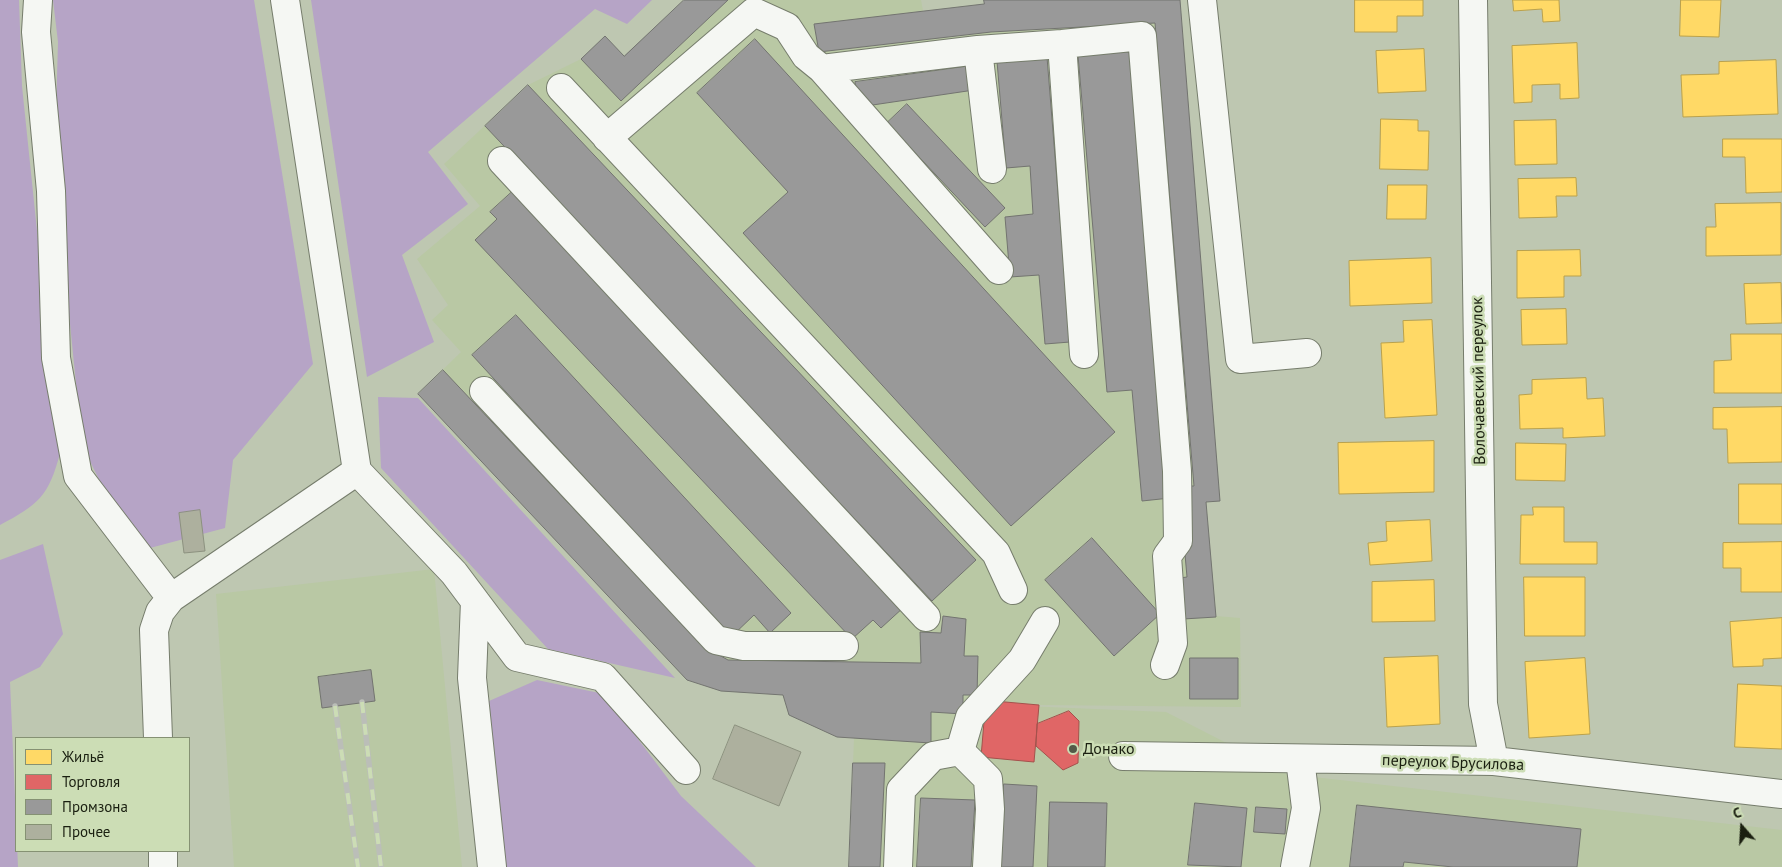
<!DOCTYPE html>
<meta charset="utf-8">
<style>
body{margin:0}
#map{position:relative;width:1782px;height:867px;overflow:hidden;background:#bec7b1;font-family:"PT Sans",sans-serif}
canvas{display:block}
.legend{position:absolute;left:15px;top:737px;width:175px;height:115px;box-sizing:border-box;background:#ccddb5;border:1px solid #859173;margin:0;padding:6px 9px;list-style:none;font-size:15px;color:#1a1f10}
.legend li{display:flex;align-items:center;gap:10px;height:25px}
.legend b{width:25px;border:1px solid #859173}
.north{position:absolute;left:1717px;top:802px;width:50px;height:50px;-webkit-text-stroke:4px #ccddb5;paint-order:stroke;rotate:341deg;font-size:14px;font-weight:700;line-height:20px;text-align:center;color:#1a1f10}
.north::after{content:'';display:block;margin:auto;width:18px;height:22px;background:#1a1f10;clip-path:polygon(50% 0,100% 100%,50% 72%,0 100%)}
</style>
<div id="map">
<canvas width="1782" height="867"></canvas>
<ul class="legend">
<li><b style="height:14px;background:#ffd966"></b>Жильё</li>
<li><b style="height:14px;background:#e06666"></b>Торговля</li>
<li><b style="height:14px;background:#999"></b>Промзона</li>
<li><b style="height:14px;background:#adb09e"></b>Прочее</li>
</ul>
<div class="north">С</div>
</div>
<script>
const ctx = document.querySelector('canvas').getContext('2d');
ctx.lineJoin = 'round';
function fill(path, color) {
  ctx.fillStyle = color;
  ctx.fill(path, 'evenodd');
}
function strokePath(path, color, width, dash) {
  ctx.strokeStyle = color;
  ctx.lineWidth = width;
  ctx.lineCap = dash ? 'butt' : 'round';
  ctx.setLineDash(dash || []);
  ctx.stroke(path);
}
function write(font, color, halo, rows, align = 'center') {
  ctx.font = font + ' "PT Sans",sans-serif';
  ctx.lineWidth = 5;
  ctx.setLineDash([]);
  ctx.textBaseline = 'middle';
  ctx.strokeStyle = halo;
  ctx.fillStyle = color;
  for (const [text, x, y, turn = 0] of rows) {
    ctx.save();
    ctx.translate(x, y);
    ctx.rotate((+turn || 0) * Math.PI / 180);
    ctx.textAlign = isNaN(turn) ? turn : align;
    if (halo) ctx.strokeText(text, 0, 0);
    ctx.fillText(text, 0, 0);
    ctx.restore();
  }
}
const built = new Path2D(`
 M684 0H921L923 11 984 4V0H1180L1220 501 1206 502 1216 616 1240 618 1241 707 1039 705 994 701 1000 705 1166 712 1287 774 1782 830V867H849L854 738 837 737 789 715 783 695 721 691 687 680 418 394 461 352 432 320 448 305 417 259 480 206 444 164 528 85 581 59 605 36 624 56Z
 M434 569 462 867H234L216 594Z`);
const green = new Path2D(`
 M0 0H19L22 86 60 453C49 496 38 505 0 525Z
 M53 0H254L313 364 233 460 225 528 150 548 106 494 88 457 80 423 68 304 56 112 58 42Z
 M311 0H652L627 24 595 9 428 152 468 204 402 255 434 342 367 377Z
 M378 397 418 398 675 678 548 649 381 468Z
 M43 544 63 634 40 667 10 682 18 867H0V560Z
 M537 680 604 694 681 796 756 867H505L489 701Z`);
const homes = new Path2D(`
 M1355 0H1423V16H1397V32H1355Z
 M1513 0H1559L1560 21 1543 22 1542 9 1514 11Z
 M1681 0H1721L1719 37 1680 36Z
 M1577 43 1579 98 1560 99V84L1532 85V102L1514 103 1512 46Z
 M1424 49 1426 91 1378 93 1376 51Z
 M1776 60 1778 114 1683 117 1681 75 1719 74V62Z
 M1381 119 1418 120V131H1429L1428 170 1380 169Z
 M1556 120 1557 164 1515 165 1514 121Z
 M1723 139H1782V192L1746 193 1745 157H1723Z
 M1576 178 1577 196H1556L1557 217 1519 218 1518 179Z
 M1388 185H1427L1426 219H1387Z
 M1781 203V255L1706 256V227H1716L1715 204Z
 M1580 250 1581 276H1564V297L1517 298V251Z
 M1431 258 1432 303 1350 306 1349 261Z
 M1781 283 1782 323 1746 324 1744 284Z
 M1566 309 1567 344 1522 345 1521 310Z
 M1432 320 1437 415 1385 418 1381 343 1404 342 1403 321Z
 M1731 334H1782V393H1714V361L1731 360Z
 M1586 378 1587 399 1603 398 1605 436 1563 438V428L1520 429 1519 395 1532 394V380Z
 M1782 407V462L1728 463 1727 429H1713V408Z
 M1434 441V492L1339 494 1338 443Z
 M1516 443 1566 444 1565 481 1516 480Z
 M1739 484H1782V524H1739Z
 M1533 507H1564V542H1597V564H1520L1521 515H1533Z
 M1430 520 1432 561 1370 565 1368 543 1387 541 1386 522Z
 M1782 542V592H1741V568H1723V543Z
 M1524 577H1585V636H1525Z
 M1434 580 1435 621 1372 622V582Z
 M1782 618V658L1763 659V666L1733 667 1730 622Z
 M1438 656 1440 724 1387 727 1384 658Z
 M1585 658 1590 734 1529 738 1525 662Z
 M1738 684 1782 686V749L1735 747Z`);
const shops = new Path2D(`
 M994 701 1039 705 1034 762 981 757 985 710Z
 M1069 711 1079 721 1078 763 1063 770 1036 746 1037 724Z`);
const industry = new Path2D(`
 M684 0H728L621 101 581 59 605 36 624 56Z
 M984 0H1180L1220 501 1206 502 1216 617 1183 619 1180 578 1187 577 1179 486H1194L1155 23 991 32 819 52 814 24 984 4Z
 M755 39 1115 432 1011 526 743 233 788 192 697 93Z
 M1131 51 1170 498 1142 501 1132 390 1107 392 1078 55Z
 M1047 57 1070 342 1045 344 1039 275 1010 277 1005 217 1033 214 1030 166 1006 168 997 61Z
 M971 66 974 90 859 107 855 82Z
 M528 85 976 560 932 601 485 126Z
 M907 104 1005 208 985 227 887 123Z
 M512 192 904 607 881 628 873 620 852 639 475 240 497 219 490 212Z
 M516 315 791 613 770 633 754 615 731 637 472 355Z
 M443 370 703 646 728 660 921 663 920 632 941 633 943 616 966 619 964 656H978L977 695H963V714L931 712V743L837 737 789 715 783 695 721 691 687 680 418 394Z
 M1092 538 1160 614 1114 656 1045 580Z
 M1190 658H1238V699H1190Z
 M371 670 375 701 322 708 318 677Z
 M853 763H885L880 867H849Z
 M1004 784 1037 786 1033 867H999Z
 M921 798 975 800 971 867H917Z
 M1050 802 1107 803 1105 867H1048Z
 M1195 803 1247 808 1241 867 1188 865Z
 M1357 805 1581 829 1577 867H1453L1404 862 1403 867H1350Z
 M1256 807 1287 809 1285 834 1254 832Z`);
const building = new Path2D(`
 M200 510 205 551 184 553 179 513Z
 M735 725 801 752 779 806 713 779Z`);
const minor = new Path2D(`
 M38 0 36 32 51 191 56 358 78 476 171 598 160 612 154 630 158 738
 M285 0 357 471 454 573 517 657 603 677 686 770
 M1202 0 1240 359 1307 353
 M1473 0 1483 704 1494 761
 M1062 44 1084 354
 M978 50 992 169
 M822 69 999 270
 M561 88 996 553 1013 590
 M607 138 754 12 787 27 806 56 822 69 978 50 1062 44 1142 36 1177 471 1178 541 1167 556 1173 643 1165 665
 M502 161 926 617
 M484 391 716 640 744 646H844
 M171 598 357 471
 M475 601 472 678 492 867
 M960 751 988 779 990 809 987 867
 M1123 756 1494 761 1782 794
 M163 851V867
 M898 867 901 790 933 756 960 751 970 717 1022 660 1045 621
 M1295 867 1306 808 1300 759`);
const rail = new Path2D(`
 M362 702 381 867
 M335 706 358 867`);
const markers = [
 [1073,749,5,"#535a48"]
];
const streetNames = [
 ["Волочаевский переулок",1479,381,-91],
 ["переулок Брусилова",1453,763,2]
];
const poiNames = [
 ["Донако",1083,749]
];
fill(built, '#b9c8a4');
fill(green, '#b6a4c6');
fill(homes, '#ffd966');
strokePath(homes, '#baa14c', 1);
fill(shops, '#e06666');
strokePath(shops, '#a5514c', 1);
fill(industry, '#999');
strokePath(industry, '#737470', 1);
fill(building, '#adb09e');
strokePath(building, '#8c917f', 1);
strokePath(minor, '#767d6c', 30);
strokePath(minor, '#f5f7f3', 28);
strokePath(rail, '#bbbeb8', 5.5);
strokePath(rail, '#ccddb5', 4, [11]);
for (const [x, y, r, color] of markers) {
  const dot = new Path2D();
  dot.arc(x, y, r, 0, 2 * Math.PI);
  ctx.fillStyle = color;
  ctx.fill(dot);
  strokePath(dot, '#ccddb5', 2);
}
write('16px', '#1a1f10', '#ccddb5', streetNames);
write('16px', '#1a1f10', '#ccddb5', poiNames, 'left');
</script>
